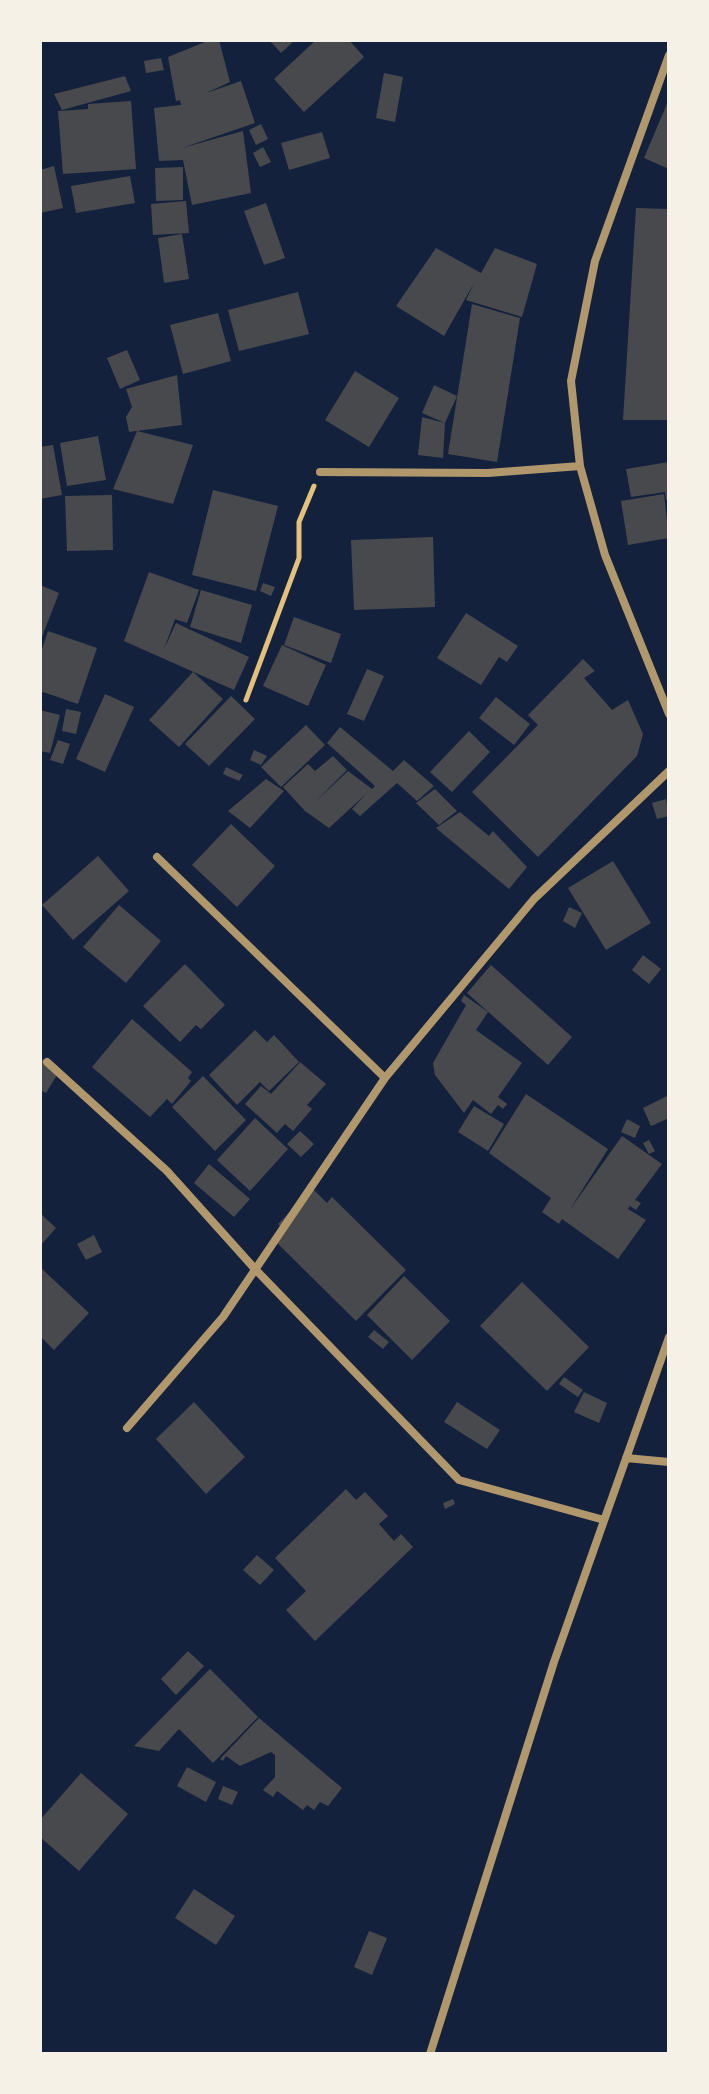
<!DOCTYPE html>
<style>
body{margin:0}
#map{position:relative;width:709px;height:2094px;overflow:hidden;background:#14213d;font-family:"Titillium Web",sans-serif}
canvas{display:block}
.frame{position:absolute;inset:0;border:42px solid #f6f1e7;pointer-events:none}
</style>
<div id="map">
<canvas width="709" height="2094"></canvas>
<div class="frame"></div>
</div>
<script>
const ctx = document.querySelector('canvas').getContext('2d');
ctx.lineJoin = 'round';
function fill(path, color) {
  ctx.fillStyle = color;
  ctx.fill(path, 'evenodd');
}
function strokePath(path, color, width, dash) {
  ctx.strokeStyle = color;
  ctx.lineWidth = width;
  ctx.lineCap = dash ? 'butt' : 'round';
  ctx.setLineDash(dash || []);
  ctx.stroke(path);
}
const building = new Path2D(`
 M210 40H219L230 82 206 93 241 81 255 123 182 148 243 131 251 193 192 205 183 160 159 161 154 108 181 105 180 100 176 101 168 57Z
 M269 40H295L281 53Z
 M316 40H349L364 57 304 112 274 79Z
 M161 58 164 70 146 73 144 61Z
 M384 73 403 77 395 122 376 118Z
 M125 76 131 91 62 110 54 94Z
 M669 99V169L644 158Z
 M131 101 136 169 63 174 58 111 88 109V104Z
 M261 124 268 139 256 145 249 130Z
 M322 132 330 158 289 170 281 143Z
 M263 147 271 162 260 167 253 153Z
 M54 166 63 208 40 213V170Z
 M183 167V200L156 201 155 168Z
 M130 176 135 203 76 213 71 186Z
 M186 201 189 233 153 235 151 204Z
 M266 203 285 258 264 265 244 211Z
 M636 208 669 209V420H623Z
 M182 234 189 279 164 283 158 238Z
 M436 248 481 273 495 248 537 264 522 317 466 300 474 283 444 336 396 306Z
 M298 292 309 334 239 351 228 310Z
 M472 304 520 318 497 462 448 454Z
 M218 313 231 361 183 374 170 325Z
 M127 350 140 380 120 389 107 358Z
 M355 371 399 398 369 447 325 420Z
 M177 375 182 425 129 432 126 417 132 407 126 389Z
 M434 385 457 396 445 423 422 413Z
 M422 417 445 423 443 458 418 455Z
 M137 431 193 445 173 504 113 489Z
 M98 436 106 480 67 486 60 443Z
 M53 445 62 495 40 499V447Z
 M669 462V499L666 500 665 492 631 497 626 469Z
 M213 490 278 506 256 591 192 575Z
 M664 494 669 538 628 545 621 501Z
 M112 495 113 550 67 551 65 496Z
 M433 537 435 607 354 610 351 540Z
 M149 572 199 590 187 623 175 619 164 649 176 623 249 657 234 690 124 641Z
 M263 583 275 587 271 596 260 591Z
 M40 585 59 593 40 642Z
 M201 590 252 605 241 643 190 627Z
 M466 613 518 646 507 662 499 657 481 685 437 658Z
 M294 617 341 634 331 663 284 645Z
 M48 631 97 648 78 704 40 691V655Z
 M282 645 326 665 308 706 263 686Z
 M583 659 595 671 584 678 612 710 628 700 643 734 637 756 538 857 472 792 538 725 528 715Z
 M367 669 384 676 364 721 347 714Z
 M193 672 223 699 179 747 149 720Z
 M105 694 134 707 105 772 76 759Z
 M231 696 255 719 209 766 185 744Z
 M496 697 530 724 514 745 479 718Z
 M66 709 81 712 76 734 62 731Z
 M40 710 60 715 50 753 40 751Z
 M306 725 325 745 281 787 261 767Z
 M340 727 393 771 404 760 434 786 417 801 397 783 360 816 352 809 366 794 329 828 305 811 283 787 308 764 315 771 333 756 347 770 314 803 348 771 372 789 375 786 327 743Z
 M469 731 490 752 452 792 430 772Z
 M58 740 70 744 63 764 50 760Z
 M254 750 267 756 261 765 250 760Z
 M226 767 243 775 239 781 223 774Z
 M266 779 284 791 250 828 228 811Z
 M435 789 457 811 439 825 416 803Z
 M666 799 669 816 657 819 652 803Z
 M460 812 489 836 493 831 527 867 509 889 436 828Z
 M231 824 275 866 237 907 192 865Z
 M98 856 129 891 73 940 42 905Z
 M613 861 651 923 606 950 568 888Z
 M119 905 161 941 126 983 83 947Z
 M569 907 582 913 575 928 563 921Z
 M643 955 661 969 649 984 632 970Z
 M185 964 225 1005 201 1029 196 1025 180 1042 143 1006Z
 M491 965 572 1037 548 1065 467 993Z
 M464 995 488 1012 476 1030 522 1063 498 1097 507 1104 503 1109 498 1105 491 1114 473 1100 464 1113 435 1075 433 1063 466 1005 461 1001Z
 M132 1019 192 1072 188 1078 191 1081 172 1104 167 1099 150 1117 92 1067Z
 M255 1030 267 1042 274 1035 299 1062 269 1091 260 1082 237 1105 209 1075Z
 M40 1058 60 1070 46 1093 40 1090Z
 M300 1062 326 1084 307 1105 312 1109 293 1131 285 1124 277 1133 245 1104 261 1086 271 1094Z
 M203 1076 246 1120 215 1151 172 1107Z
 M526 1094 608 1149 569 1211 622 1136 662 1164 635 1200 641 1203 636 1210 630 1206 628 1209 646 1220 618 1259 562 1219 559 1224 542 1212 551 1198 489 1153Z
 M669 1095V1118L651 1126 643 1108Z
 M474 1106 504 1124 488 1151 458 1132Z
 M255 1118 288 1149 250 1191 217 1160Z
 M627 1119 640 1126 635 1138 621 1132Z
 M300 1131 314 1144 301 1157 287 1144Z
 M649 1140 655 1151 649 1154 643 1143Z
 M209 1164 250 1199 234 1217 194 1183Z
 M313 1189 327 1203 332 1197 406 1270 356 1321 274 1240 284 1230 278 1224Z
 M40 1213 56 1228 40 1246Z
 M94 1235 102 1252 86 1260 77 1244Z
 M40 1267 89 1313 54 1350 40 1336Z
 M404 1276 450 1321 412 1360 367 1315Z
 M522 1282 589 1347 547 1391 480 1326Z
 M374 1330 389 1342 383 1349 368 1337Z
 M564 1377 583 1390 578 1397 559 1384Z
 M584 1392 607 1403 599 1423 574 1412Z
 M194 1402 245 1457 206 1494 156 1439Z
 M457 1402 500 1430 487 1449 444 1422Z
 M346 1489 356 1500 365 1492 388 1516 379 1524 394 1541 401 1534 413 1547 315 1641 286 1610 306 1591 275 1558Z
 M453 1499 455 1504 445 1509 443 1503Z
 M257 1555 274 1570 260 1585 243 1570Z
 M188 1651 204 1666 176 1695 161 1679Z
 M210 1669 258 1717 213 1763 179 1729 159 1751 134 1746Z
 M259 1718 342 1788 328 1806 320 1802 314 1810 307 1805 303 1810 277 1791 273 1797 263 1790 275 1777V1755L271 1752 240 1766 226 1756 223 1761 220 1759Z
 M187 1767 216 1782 206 1802 177 1786Z
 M81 1773 128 1814 79 1871 40 1837V1820Z
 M223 1786 238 1792 232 1805 218 1799Z
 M194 1889 235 1916 216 1945 175 1918Z
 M369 1931 387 1938 372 1975 354 1967Z`);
const path = new Path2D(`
 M246 700 299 558V522L314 486`);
const minor = new Path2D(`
 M669 55 595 261 571 381 580 466 605 555 669 714
 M320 472 488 473 580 466
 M157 857 385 1078
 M47 1062 167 1171 255 1269 459 1480 604 1520
 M127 1428 223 1317 385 1078 534 899 669 771
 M626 1458 669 1462
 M430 2054 554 1662 669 1337`);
fill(building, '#48494c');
strokePath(path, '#e5c07b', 5);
strokePath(minor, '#b1986c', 8);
</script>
